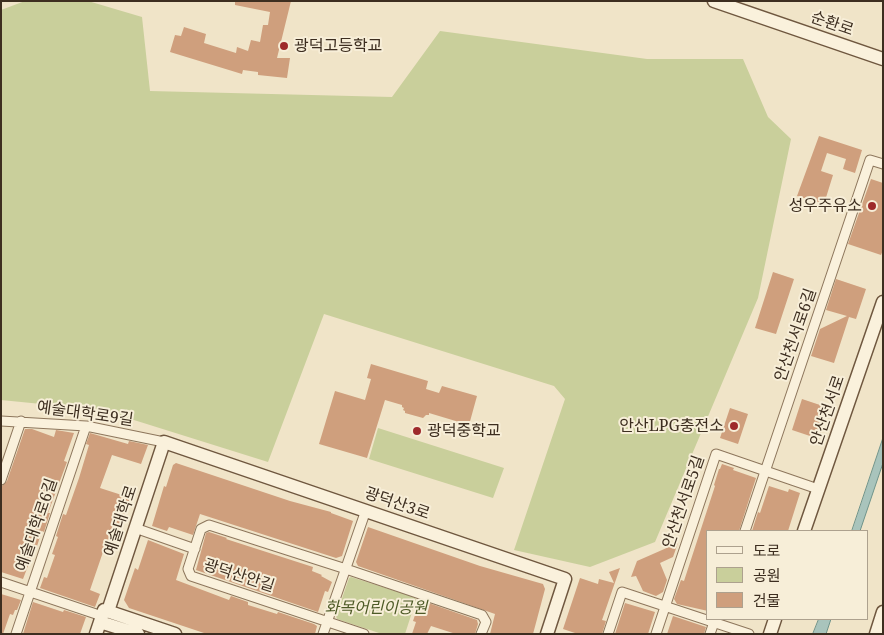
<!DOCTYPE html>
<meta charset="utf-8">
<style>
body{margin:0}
#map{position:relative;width:884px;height:635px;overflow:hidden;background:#f0e4c8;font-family:"Noto Serif","Noto Sans KR",serif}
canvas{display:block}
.frame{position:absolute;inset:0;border:2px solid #3d2e20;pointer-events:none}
.legend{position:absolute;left:706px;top:530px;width:162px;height:90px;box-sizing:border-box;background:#f7eed8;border:1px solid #ada18e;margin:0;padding:6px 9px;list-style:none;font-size:15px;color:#3d2e20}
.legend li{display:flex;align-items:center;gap:10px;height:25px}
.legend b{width:25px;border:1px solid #ada18e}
</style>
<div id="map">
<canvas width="884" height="635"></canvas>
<div class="frame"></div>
<ul class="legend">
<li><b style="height:6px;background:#faf1dc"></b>도로</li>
<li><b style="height:14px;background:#c9cf9b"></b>공원</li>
<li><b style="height:14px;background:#cf9f7d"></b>건물</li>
</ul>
</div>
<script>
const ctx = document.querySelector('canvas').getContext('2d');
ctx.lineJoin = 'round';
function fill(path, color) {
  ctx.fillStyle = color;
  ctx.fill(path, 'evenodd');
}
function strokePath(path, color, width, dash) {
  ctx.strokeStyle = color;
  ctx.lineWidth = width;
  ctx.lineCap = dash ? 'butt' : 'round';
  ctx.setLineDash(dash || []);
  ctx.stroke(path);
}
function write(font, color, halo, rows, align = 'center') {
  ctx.font = font + ' "Noto Serif","Noto Sans KR",serif';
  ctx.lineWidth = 4;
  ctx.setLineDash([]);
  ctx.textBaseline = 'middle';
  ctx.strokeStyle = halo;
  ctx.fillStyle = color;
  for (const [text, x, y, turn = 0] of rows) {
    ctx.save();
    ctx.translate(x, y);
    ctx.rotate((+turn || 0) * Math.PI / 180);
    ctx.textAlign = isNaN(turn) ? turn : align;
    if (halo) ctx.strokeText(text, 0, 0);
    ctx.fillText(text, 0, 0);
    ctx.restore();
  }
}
const green = new Path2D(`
 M25 1H88L142 17 150 91 392 97 440 31 647 59H743L768 117 791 139 758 298 655 542 590 567 514 550 565 399 554 386 324 314 268 462 102 410 1 400V10Z
 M378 428 504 468 493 498 369 459Z
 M351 577 414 597 416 600 405 634H382L337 619 336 616 349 578Z`);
const water = new Path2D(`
 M883 438V463L860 531H852Z
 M819 619H831L826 634H813Z`);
const building = new Path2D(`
 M235 1H291L277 58H290L287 78 258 75V72L243 70 242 74 170 52 175 35 181 36 184 27 206 34 204 43 236 53 237 47 248 51 251 40 260 42 263 25H268L270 12 235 5Z
 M819 136 862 150 855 173 843 169 846 159 827 153 821 171 833 175 824 204 797 196Z
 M871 179 883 183V250L881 255 848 244Z
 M773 272 794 279 776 334 755 328Z
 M836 279 866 289 856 319 849 317 834 363 811 356 820 329 847 316 826 310Z
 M371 364 428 381 426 389 439 393 442 386 477 396 469 425 429 413V415H426L423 418 405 413V411L403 410 404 408 402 407V405L385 400 367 458 319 444 335 391 365 400 371 379 367 378Z
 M802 399 829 408 819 439 792 430Z
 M730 408 748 414 738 444 720 438Z
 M25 429H32L54 437 56 430 74 433 64 461 67 462 48 513H50L44 532 42 531 37 546 36 545 23 579 1 572V487L7 481Z
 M90 433 128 444 129 441 148 445 141 464 112 455 100 488 131 498 110 555 103 552 90 590 100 594 95 607 40 588 44 577 47 578 55 555 52 554 58 537 56 536 63 514 66 515 79 478 89 445 86 444Z
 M176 463 290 501 331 512V513L353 521 342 556 336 558 200 514 193 535 169 527 167 531 152 526 164 486 166 487 173 465Z
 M722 464 734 468 733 470 756 478 739 531H708V611L677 604 674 599 681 580 684 581 715 486 714 485 719 469H720Z
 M769 486 788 492 789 489 800 493 788 531H752L758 512 760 513Z
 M368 527 480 566 543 584 545 589 533 634H490L495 614 358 566 356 562Z
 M209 532 227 538 226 539 313 567 312 571 322 575 321 576 332 582 328 592 325 591 318 612 196 570 206 533Z
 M148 540 184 554 176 580 229 600 231 596 248 602V605L277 614 278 612 314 624 317 626 315 634H207L129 608 124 600 135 568 138 570Z
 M678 543 673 557 660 563 667 580 663 592 656 596 643 591 636 576 631 577 637 561Z
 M620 568 602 620 606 621 602 634H578L563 629 580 578 598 584 599 579 614 583 609 572Z
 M1 594 21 600 17 610H15L13 615 10 614 3 634H1Z
 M420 600 477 620 478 624 475 634H456L431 626 427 634H412L416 622 413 621Z
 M33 602 63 612 64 610 86 617 80 634H23Z
 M625 603 655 612 648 634H615Z
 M673 616 706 627 704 634H667Z`);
const street = new Path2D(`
 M1 421 86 426 164 442
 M1 480 21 421
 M135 528 195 549
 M745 531 870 160 883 164
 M1 582 102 616
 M16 634 86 426
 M323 634 366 510
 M364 634 191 576 188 569 201 529 209 525 346 569 482 615 486 622 481 634
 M608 634 622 592 749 634
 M656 634 716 454 818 489
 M710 634 715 619`);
const secondary = new Path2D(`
 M714 1 883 59
 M804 531 883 302
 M108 611 164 442 565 579 547 634
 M100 622 138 634
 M96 634 104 610 175 634
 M770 634 775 619
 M876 634 883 612`);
const markers = [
 [284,46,5,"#9e2a2b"],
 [872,206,5,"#9e2a2b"],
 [734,426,5,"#9e2a2b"],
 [417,431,5,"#9e2a2b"]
];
const streetNames = [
 ["순환로",832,24,19],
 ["안산천서로6길",796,335,-71],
 ["안산천서로",828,411,-71],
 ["예술대학로9길",85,414,8],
 ["안산천서로5길",684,502,-71],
 ["광덕산3로",397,504,19],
 ["예술대학로",121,521,-72],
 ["예술대학로6길",37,525,-71],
 ["광덕산안길",239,576,18]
];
const poiNames = [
 ["광덕고등학교",294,46],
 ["성우주유소",862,206,"right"],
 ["안산LPG충전소",724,426,"right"],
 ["광덕중학교",427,431]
];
const parkNames = [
 ["화목어린이공원",376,608]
];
fill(green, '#c9cf9b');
fill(water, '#a9c4bc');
strokePath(water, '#6f938a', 1);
fill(building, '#cf9f7d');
strokePath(street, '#8d765c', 11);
strokePath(secondary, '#6f573f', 15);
strokePath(street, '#faf1dc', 9);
strokePath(secondary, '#faf1dc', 12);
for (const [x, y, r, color] of markers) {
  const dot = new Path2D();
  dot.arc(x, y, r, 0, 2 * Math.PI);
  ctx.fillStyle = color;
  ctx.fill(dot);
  strokePath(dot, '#f7eed8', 2);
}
write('16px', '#3d2e20', '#f7eed8', streetNames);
write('16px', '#3d2e20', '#f7eed8', poiNames, 'left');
write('italic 16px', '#4d5a26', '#f7eed8', parkNames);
</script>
